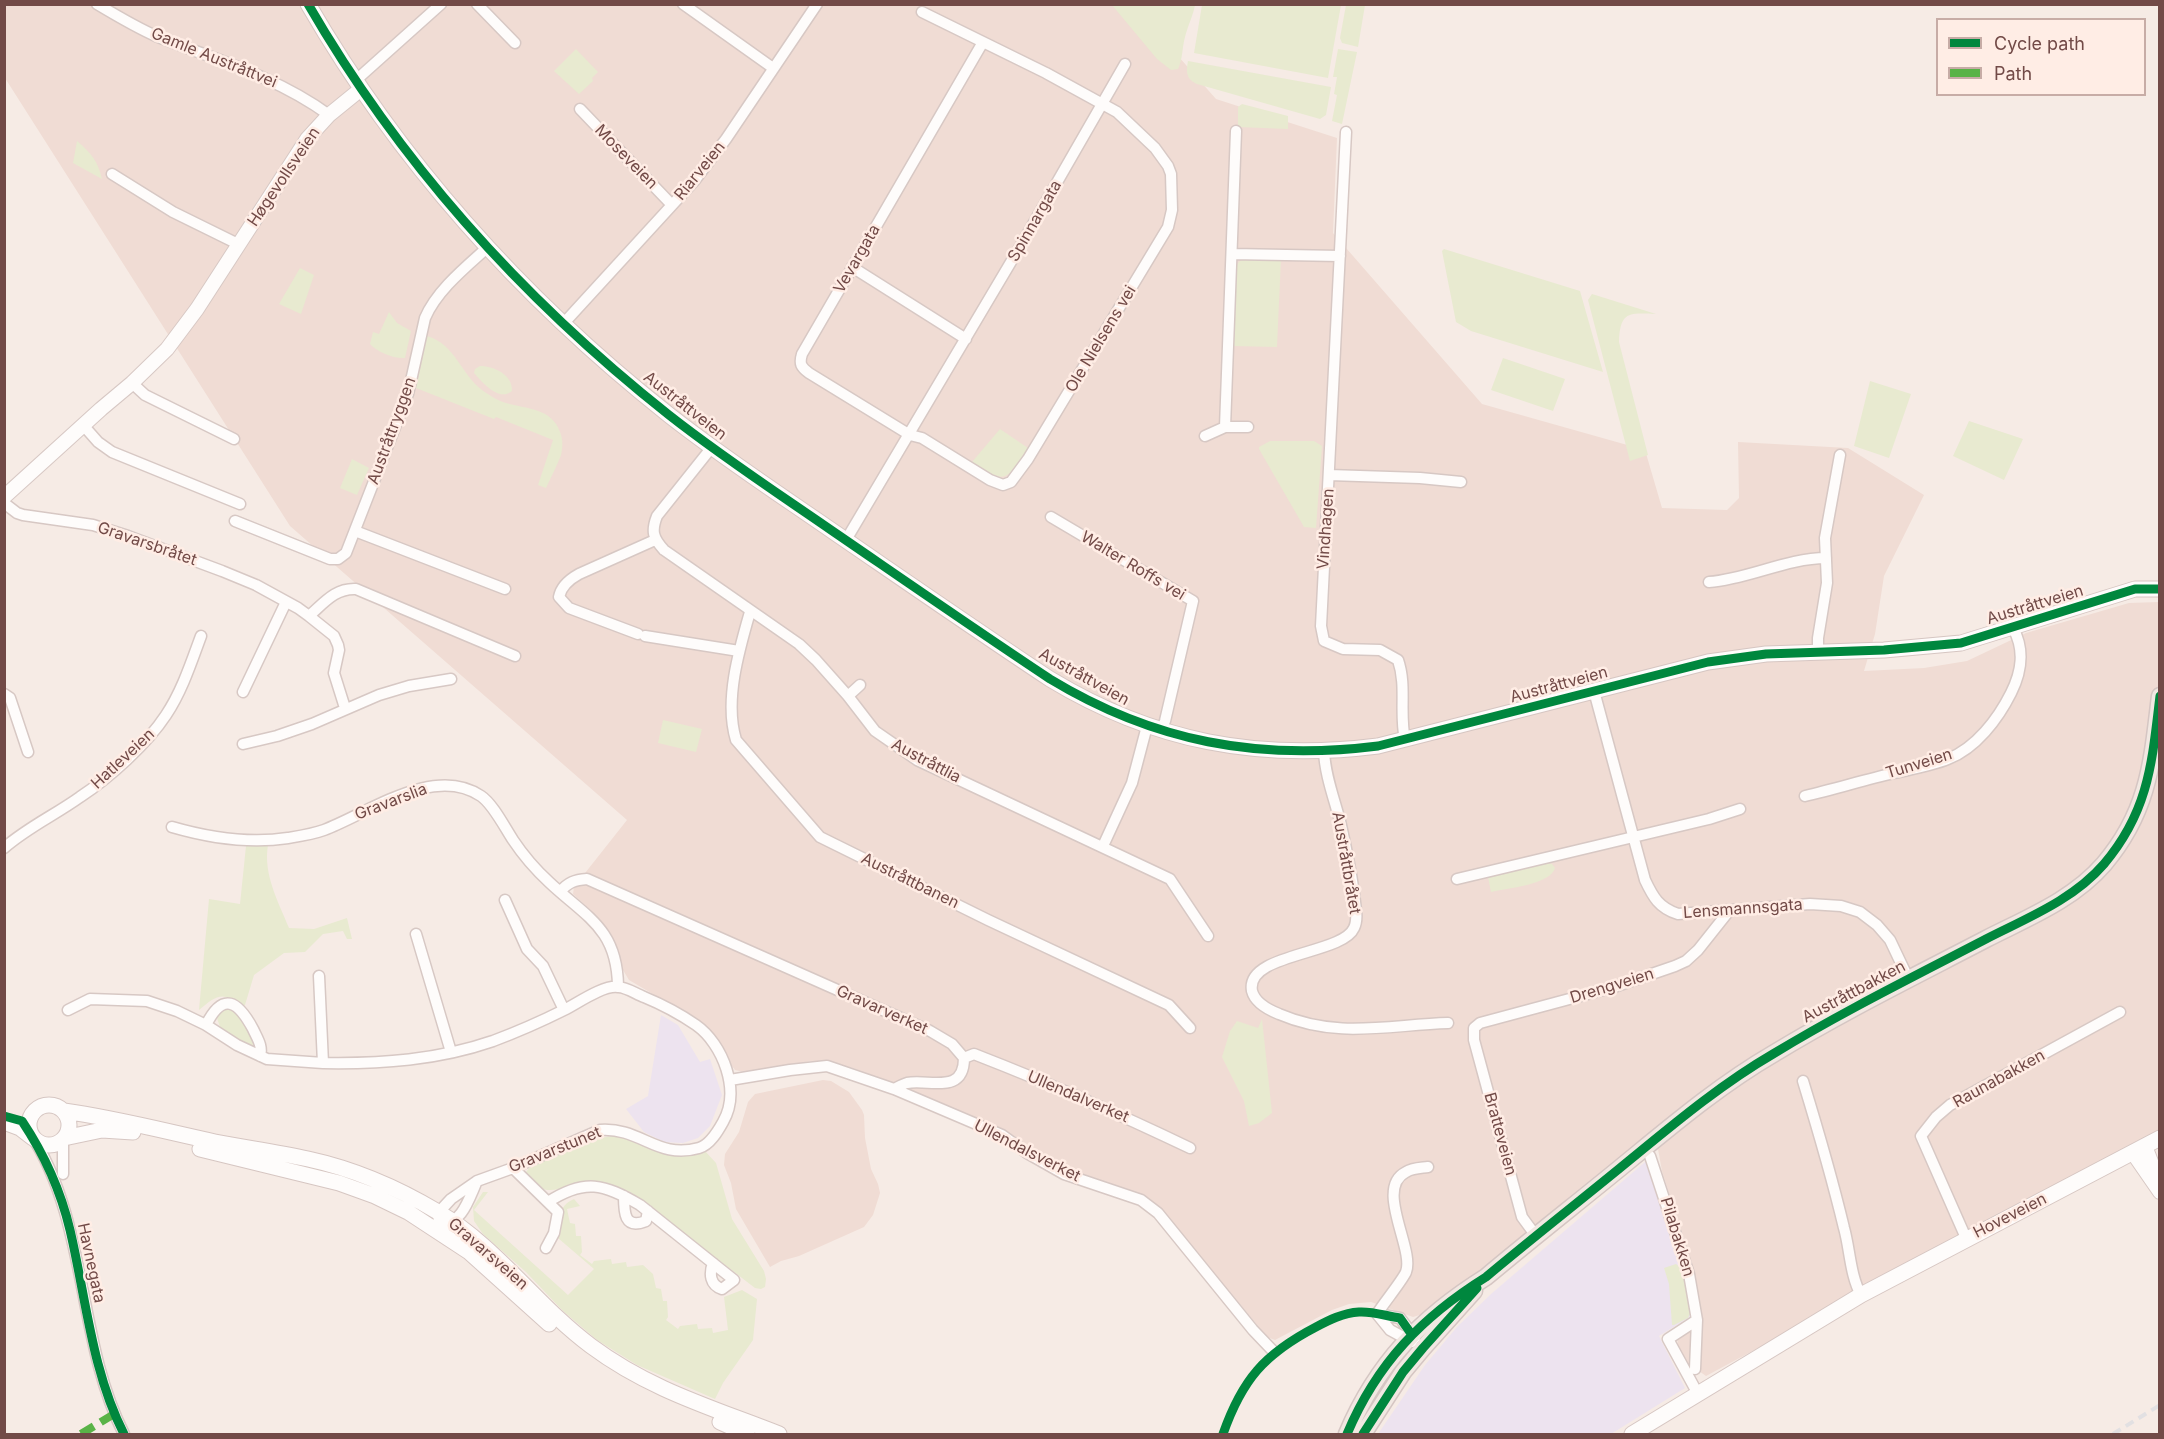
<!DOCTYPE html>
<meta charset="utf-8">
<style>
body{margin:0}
#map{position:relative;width:2164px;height:1439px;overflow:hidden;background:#f6ebe5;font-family:Inter,sans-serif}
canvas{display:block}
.frame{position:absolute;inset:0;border:6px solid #724a47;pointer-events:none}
.legend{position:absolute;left:1936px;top:18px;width:210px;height:78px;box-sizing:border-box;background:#ffede5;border:2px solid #c7aca6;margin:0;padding:8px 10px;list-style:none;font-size:18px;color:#724a47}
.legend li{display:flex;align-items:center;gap:12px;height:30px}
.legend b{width:30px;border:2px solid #c7aca6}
</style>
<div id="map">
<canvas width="2164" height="1439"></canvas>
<div class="frame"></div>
<ul class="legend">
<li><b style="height:8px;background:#00873e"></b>Cycle path</li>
<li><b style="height:8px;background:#59b347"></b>Path</li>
</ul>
</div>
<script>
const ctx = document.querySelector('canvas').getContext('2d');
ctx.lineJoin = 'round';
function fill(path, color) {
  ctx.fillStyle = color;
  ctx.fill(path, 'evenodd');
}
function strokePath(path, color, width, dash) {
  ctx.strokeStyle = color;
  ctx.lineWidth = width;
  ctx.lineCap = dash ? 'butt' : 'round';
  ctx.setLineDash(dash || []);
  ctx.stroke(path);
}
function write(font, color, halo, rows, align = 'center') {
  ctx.font = font + ' Inter,sans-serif';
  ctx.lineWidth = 5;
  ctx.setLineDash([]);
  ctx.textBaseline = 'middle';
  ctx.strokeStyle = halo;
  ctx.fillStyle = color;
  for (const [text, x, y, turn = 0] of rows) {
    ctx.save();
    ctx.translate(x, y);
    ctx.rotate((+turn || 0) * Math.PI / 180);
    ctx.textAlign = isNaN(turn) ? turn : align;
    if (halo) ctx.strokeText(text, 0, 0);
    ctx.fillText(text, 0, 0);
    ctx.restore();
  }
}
const residential = new Path2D(`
 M5 5H1133L1216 99 1337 138 1333 233 1482 404 1645 450 1662 508 1727 510 1739 498 1738 442 1848 448 1924 495 1884 576 1875 634 1864 671 1924 668 1967 661 2026 633 2129 603 2159 602V1130L1865 1284 1773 1340 1706 1376 1699 1371H1693L1677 1347 1678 1338 1692 1330 1701 1309 1693 1274 1684 1249 1682 1234 1662 1171 1658 1149 1647 1135 1430 1312 1413 1317 1371 1302 1349 1304 1332 1310 1275 1340 1267 1337 1165 1214 1065 1169 1033 1151 1004 1131 853 1068 833 1063 811 1061 748 1073 735 1070 697 1020 629 980 623 970 618 952 608 931 597 916 573 894 574 887 627 820 290 526 5 78Z
 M823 1080 831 1081 849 1092 862 1110 864 1115 865 1138 871 1169 878 1184 880 1193 873 1215 864 1227 799 1256 781 1261 770 1267 736 1209 731 1183 724 1165 725 1154 739 1132 748 1102 755 1094Z`);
const education = new Path2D(`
 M661 1015 678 1025 700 1062 710 1059 722 1095 710 1126 698 1138 683 1143 664 1142 644 1132 626 1109 648 1096Z
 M1645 1162 1650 1164 1688 1287 1693 1315 1659 1336 1685 1388 1611 1434H1378L1425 1365 1457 1327 1491 1294Z`);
const green = new Path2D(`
 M1112 5H1195C1193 16 1188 25 1185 37 1182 48 1183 58 1178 69L1171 70 1157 59Z
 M1202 5H1341L1328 78 1194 53Z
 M1346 5H1365L1358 47 1342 43 1340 38Z
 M576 49 598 72 592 78 593 81 579 94 554 71Z
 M1338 49 1357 52 1342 124 1332 121 1337 95 1334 94 1337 77H1333Z
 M1188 61 1331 87 1326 115 1320 119 1197 84C1186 79 1186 72 1188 61Z
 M1242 104 1288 116V129L1238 127V107Z
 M77 141C91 153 98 161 102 179L73 163Z
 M1444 249 1580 291 1603 372 1471 331 1456 322 1442 251Z
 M1243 258H1281L1277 347 1233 346 1235 270 1238 263Z
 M300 268 314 275 301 314 279 304Z
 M1592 294 1656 314C1630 313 1620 310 1619 342L1648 455 1630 461 1588 300Z
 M389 312 397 323 411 331 405 358C394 359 377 352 370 344L373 332 379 334Z
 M427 336C455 344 461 374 482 390 489 395 498 401 506 403 526 409 552 408 560 432 563 439 563 447 561 455 557 466 551 477 546 488L538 485 553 440 496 417 494 419 416 388Z
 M1503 358 1565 379 1553 411 1491 390Z
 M480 366C494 366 513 375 512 391 499 402 483 383 474 373L475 369Z
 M1870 381 1911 394 1889 458 1854 446Z
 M1969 421 2023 439 2004 480 1953 456Z
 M1000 429 1028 448C1006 480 1008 485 973 464L972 462Z
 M1270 441H1314L1322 446 1316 528 1304 527 1259 449V447Z
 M352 459 369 468 357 495 340 488Z
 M663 720 702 729 696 752 658 743Z
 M268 845C263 874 278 901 289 928L314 929 347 918 352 939H347L343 931 323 934 305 952 284 953 254 975 245 1005 241 1008C225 989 215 996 199 1010L209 899 240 904 246 846Z
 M1547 863 1552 864 1555 868C1550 885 1507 888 1491 892L1488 877Z
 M225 1009 234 1011C242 1020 253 1033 253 1045L249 1046 221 1030 217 1018 219 1013Z
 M1262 1019 1272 1113 1259 1123 1249 1126 1244 1101 1222 1057 1230 1031 1237 1021 1258 1028Z
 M617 1135C655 1145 663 1165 705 1151L716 1163 732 1219 764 1271 766 1279 765 1287 761 1289 755 1288 630 1192C617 1187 602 1182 588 1183 569 1183 549 1199 533 1183 529 1179 527 1177 526 1172L531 1166 595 1139Z
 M483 1192H488L474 1210 568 1295 594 1269 558 1238C559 1221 557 1206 574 1199L580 1206 567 1209 570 1223 575 1224 576 1236H581L582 1252 580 1255 592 1264 594 1261 611 1259 612 1264 626 1262 627 1267 643 1265 653 1274 656 1288 661 1289 663 1301H667L668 1317 666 1320 678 1329 680 1326 697 1324 698 1329 712 1328 713 1333 728 1330 724 1297 742 1290 757 1299 753 1340 723 1383 715 1399 637 1365 597 1340 563 1311 526 1272 483 1234 474 1221 473 1207Z
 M1676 1264 1684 1271 1691 1312 1688 1318 1674 1325H1672L1669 1284 1664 1268Z`);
const minor = new Path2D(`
 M97 4C117 16 137 28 158 37 217 60 277 77 329 115
 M477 4 515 43
 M683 4 773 68
 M922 12 1046 73 1117 112 1155 148 1168 166 1171 174 1172 210 1168 227 1028 459 1011 482 1003 485 990 480 922 438 910 435 809 373C801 367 799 364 802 354L983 42
 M355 81 441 4
 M580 109 672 205
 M1346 132 1321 626 1324 641 1343 649 1380 650 1398 660C1407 686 1399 713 1405 740
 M112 174 173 212 238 244
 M1232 254 1340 256
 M852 267 966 339
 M564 323 695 180 726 139 817 4
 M132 383 145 395 234 439
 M83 425 98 442 112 452 240 504
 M1225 427 1236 131
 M1205 436 1225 427H1248
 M712 447 657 516C651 531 653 538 664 550L799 644 816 660 848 696 875 731 917 760 1170 879 1208 936
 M1329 475 1420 478 1461 482
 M4 503 17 513 23 515 93 525 128 536 222 571 256 585 298 608 309 616C324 603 335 588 356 589L515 656
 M1051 517 1193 601 1165 721 1161 731
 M235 521 330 559H338L346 553 408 394 425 318C437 290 466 267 488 247
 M355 531 505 589
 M846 540 1021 245 1125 64
 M1709 582C1748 579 1787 558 1826 558
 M750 612C739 650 724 701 736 740L820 837 988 920 1169 1005 1190 1028
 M309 616 334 636 338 645 339 650 334 673 345 708
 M638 634 569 608 559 597C561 586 570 579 579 574L655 540
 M645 636 739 651
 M1818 651V638L1827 583 1825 538 1840 455
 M1594 691 1645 880C1653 897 1659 908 1678 914L1810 904 1841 906 1860 912 1877 925 1890 940 1909 980
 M243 692 286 602
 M4 694 10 698 28 752
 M848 696 860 685
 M243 744 277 736 312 724 379 695 409 686 451 679
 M1324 751C1325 775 1334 798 1340 821 1346 847 1352 875 1355 902 1356 910 1358 920 1354 928 1342 955 1245 953 1252 991 1255 1003 1269 1010 1279 1014 1337 1039 1387 1025 1448 1023
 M1805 796C1835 789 1864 780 1894 773 1912 769 1931 766 1948 759 1976 748 1998 719 2011 693 2022 671 2025 650 2013 628
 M172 827C210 838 249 844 288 838 300 836 313 834 324 830 369 813 434 764 481 796 493 804 505 828 513 840 523 855 536 870 549 882 586 917 617 928 618 986
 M1103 846 1132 783 1147 726
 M4 848C28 827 55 815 80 797 109 778 147 744 166 715 182 691 191 663 201 636
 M1457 879 1709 819 1740 809
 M560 892C568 882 575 880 587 879L930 1031 952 1044 964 1058C964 1095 930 1079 907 1083 903 1084 898 1087 894 1089
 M505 900 527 949 543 966 564 1010
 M416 934 451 1052
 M319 976 323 1063C381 1064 438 1060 493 1041 517 1032 542 1021 564 1010 578 1003 603 985 618 987 626 987 636 994 644 997 661 1004 680 1014 696 1025 723 1044 741 1091 723 1122 718 1131 710 1145 699 1148 657 1160 641 1127 600 1130L513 1168 477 1181 451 1199 439 1212 438 1230C464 1218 466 1206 477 1181
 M68 1010 90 999 147 1001 177 1011 206 1025 237 1045 267 1059 323 1063
 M206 1025C223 991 238 1001 253 1029 257 1038 263 1046 260 1056
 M964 1058 974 1054 979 1056C1051 1084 1121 1115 1190 1148
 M730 1080 790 1070 827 1066 894 1089 1002 1135 1027 1153 1064 1174 1141 1200 1158 1213 1253 1330 1274 1352
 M1803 1081C1818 1130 1832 1178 1844 1228 1850 1249 1850 1275 1861 1295
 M30 1133C89 1223 76 1340 124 1434
 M1650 1156 1689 1274 1697 1320 1668 1339 1698 1394
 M513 1168 558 1212 554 1233 546 1248
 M63 1174V1139
 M624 1196C624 1212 624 1230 646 1221L648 1211
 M548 1202C585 1178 604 1184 640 1205L734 1280 722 1289C710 1285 709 1274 713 1263
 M1536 1236 1522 1217 1474 1040V1028L1480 1023 1614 987 1675 966 1686 961 1698 950 1729 911
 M1966 1238 1921 1136 1936 1117 1950 1105 2120 1012
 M1377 1314C1383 1304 1402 1281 1406 1272 1415 1249 1374 1188 1406 1172 1412 1168 1421 1168 1428 1167
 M1377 1314 1400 1318 1415 1338
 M1377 1314 1390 1330 1412 1342
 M1695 1369 1697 1320`);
const tertiary = new Path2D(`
 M4 497 101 409 132 383 167 349 197 309 307 139 329 115 361 89
 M2145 1146 2160 1185
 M2133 1153 2160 1192`);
const secondary = new Path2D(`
 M308 4C400 163 525 301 669 415 721 456 776 492 831 530 904 580 976 630 1050 679 1154 742 1258 761 1378 746L1708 662 1766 654 1884 650 1961 643 2135 589H2160
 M29 1125a20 20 0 1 1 40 0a20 20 0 1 1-40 0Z
 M64 1111C115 1118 164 1131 215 1142 246 1148 277 1152 308 1159 354 1169 398 1188 438 1212 497 1247 536 1305 591 1346 650 1390 713 1408 779 1434
 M4 1122 20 1128 33 1138
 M64 1138 102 1130 133 1132
 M200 1149 339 1183 375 1196 408 1212 469 1252 549 1324
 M720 1422 747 1434
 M1632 1434 1861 1295 2160 1138`);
const primary = new Path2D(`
 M1347 1434C1377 1363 1422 1317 1486 1277 1530 1240 1576 1204 1620 1168 1669 1128 1718 1086 1773 1054 1842 1012 1915 976 1986 939 2027 918 2073 900 2104 864 2149 811 2152 762 2160 696
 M1363 1434 1403 1372 1423 1348 1474 1291`);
const rail = new Path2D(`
 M2113 1434 2160 1405`);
const quiet = new Path2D(`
 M81 1434 114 1414`);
const cycleway = new Path2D(`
 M308 4C400 163 525 301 669 415 721 456 776 492 831 530 904 580 976 630 1050 679 1154 742 1258 761 1378 746L1708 662 1766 654 1884 650 1961 643 2135 589H2160
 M4 1116 22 1121C44 1154 61 1192 70 1230 86 1298 92 1372 124 1434
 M1223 1434C1242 1380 1264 1354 1316 1327 1329 1320 1343 1313 1359 1312 1372 1311 1386 1316 1400 1318L1412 1335
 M1347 1434C1377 1363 1422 1317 1486 1277 1530 1240 1576 1204 1620 1168 1669 1128 1718 1086 1773 1054 1842 1012 1915 976 1986 939 2027 918 2073 900 2104 864 2149 811 2152 762 2160 696
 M1363 1434 1403 1372 1423 1348 1477 1288`);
const streetNames = [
 ["Gamle Austråttvei",214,58,22],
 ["Moseveien",626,157,46],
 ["Riarveien",700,171,-51],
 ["Høgevollsveien",284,177,-56],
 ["Spinnargata",1035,221,-60],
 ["Vevargata",857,259,-60],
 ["Ole Nielsens vei",1101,339,-59],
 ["Austråttveien",685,406,38],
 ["Austråttryggen",392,431,-70],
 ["Vindhagen",1326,529,-86],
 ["Gravarsbråtet",147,544,19],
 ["Walter Roffs vei",1133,566,31],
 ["Austråttveien",2035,605,-17],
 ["Austråttveien",1084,677,29],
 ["Austråttveien",1559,685,-15],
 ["Hatleveien",123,759,-43],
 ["Austråttlia",926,761,28],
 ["Tunveien",1919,764,-17],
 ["Gravarslia",391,802,-21],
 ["Austråttbråtet",1346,863,80],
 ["Austråttbanen",910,881,26],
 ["Lensmannsgata",1743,909,-4],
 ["Drengveien",1612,986,-17],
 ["Austråttbakken",1854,992,-28],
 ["Gravarverket",882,1010,24],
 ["Raunabakken",1999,1079,-29],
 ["Ullendalverket",1078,1097,23],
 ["Bratteveien",1500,1134,75],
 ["Gravarstunet",555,1150,-22],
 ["Ullendalsverket",1027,1151,27],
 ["Hoveveien",2010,1216,-27],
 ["Pilabakken",1677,1237,73],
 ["Gravarsveien",488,1254,41],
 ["Havnegata",91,1263,78]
];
fill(residential, '#f0dcd4');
fill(education, '#ede3ef');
fill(green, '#e8ead0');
strokePath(minor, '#d7c8c4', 13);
strokePath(tertiary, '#d7c8c4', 16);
strokePath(secondary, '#d6c6c2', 17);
strokePath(primary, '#d5c6c3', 19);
strokePath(minor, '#fefcfb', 10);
strokePath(tertiary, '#fefcfb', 14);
strokePath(secondary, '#fefcfb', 15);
strokePath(primary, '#f1e8e2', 16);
strokePath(rail, '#e2e0e2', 4, [9, 6]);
strokePath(quiet, '#59b347', 8, [15, 8]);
strokePath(cycleway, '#00873e', 9);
write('16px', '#724a47', '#ffede5', streetNames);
</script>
